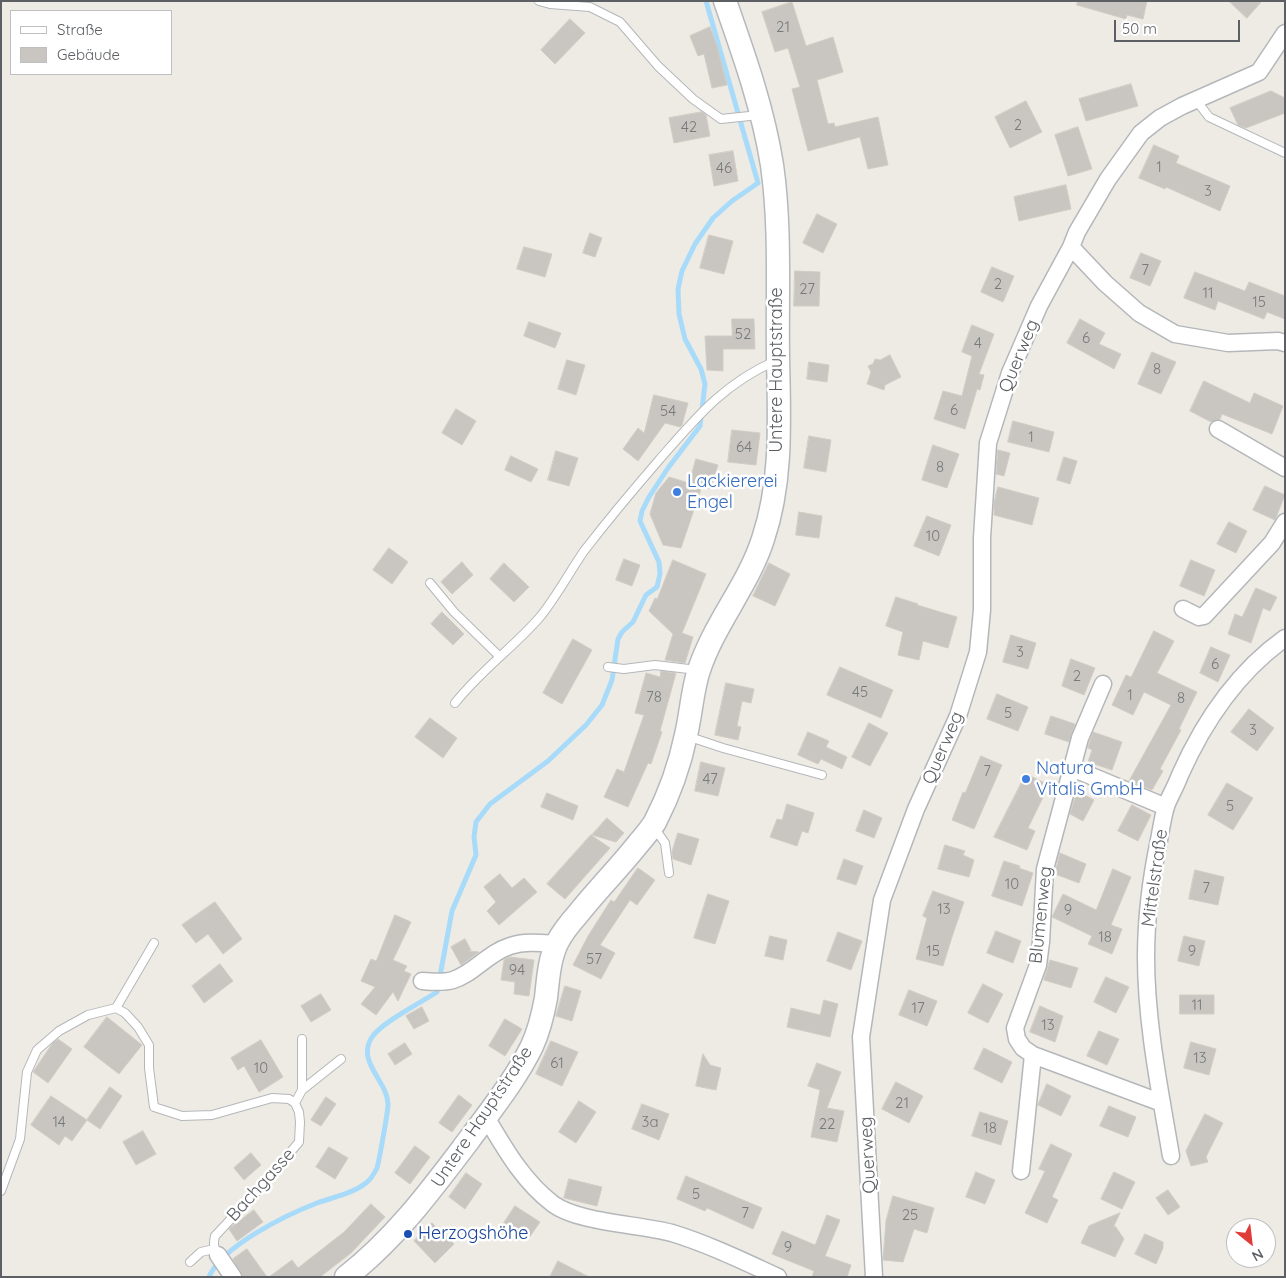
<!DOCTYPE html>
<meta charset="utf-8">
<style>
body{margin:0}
#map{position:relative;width:1286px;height:1278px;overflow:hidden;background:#eeebe4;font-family:Quicksand,sans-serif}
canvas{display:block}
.frame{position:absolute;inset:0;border:2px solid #5c6064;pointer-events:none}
.legend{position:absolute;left:10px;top:10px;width:162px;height:65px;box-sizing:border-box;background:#fff;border:1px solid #bebfc1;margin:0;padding:6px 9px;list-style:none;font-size:15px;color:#5c6064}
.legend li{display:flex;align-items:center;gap:10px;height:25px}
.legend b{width:25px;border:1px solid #bebfc1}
.north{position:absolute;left:1226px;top:1218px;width:50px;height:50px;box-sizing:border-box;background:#fff;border:1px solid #bebfc1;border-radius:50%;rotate:151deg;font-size:14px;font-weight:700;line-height:20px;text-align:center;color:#5c6064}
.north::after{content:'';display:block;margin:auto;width:18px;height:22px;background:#df3c38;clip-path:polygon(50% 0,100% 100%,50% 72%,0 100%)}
.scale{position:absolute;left:1114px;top:20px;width:126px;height:22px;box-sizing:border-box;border:2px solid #5c6064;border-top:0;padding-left:6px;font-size:15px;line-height:18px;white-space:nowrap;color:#5c6064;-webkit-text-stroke:4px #fff;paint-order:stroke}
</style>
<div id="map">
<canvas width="1286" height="1278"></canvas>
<div class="frame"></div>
<ul class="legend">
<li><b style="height:6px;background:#fff"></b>Straße</li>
<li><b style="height:14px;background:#c9c6c1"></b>Gebäude</li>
</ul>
<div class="north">N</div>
<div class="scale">50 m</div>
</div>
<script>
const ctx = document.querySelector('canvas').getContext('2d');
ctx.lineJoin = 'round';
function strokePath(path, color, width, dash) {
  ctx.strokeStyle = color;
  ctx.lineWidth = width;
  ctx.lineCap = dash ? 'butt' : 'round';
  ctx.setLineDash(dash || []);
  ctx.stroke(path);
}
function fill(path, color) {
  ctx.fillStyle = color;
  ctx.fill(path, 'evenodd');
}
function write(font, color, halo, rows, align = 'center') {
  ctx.font = font + ' Quicksand,sans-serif';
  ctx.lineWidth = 5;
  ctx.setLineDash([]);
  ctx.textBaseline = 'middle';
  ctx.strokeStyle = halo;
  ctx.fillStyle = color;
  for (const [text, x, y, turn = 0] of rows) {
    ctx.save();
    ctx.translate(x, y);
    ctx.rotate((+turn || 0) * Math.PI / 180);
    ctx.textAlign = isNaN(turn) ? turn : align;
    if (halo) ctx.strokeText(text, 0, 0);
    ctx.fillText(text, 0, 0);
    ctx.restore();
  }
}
const stream = new Path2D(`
 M209 1277C222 1246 286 1215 317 1203 333 1197 352 1194 366 1183 370 1180 375 1172 377 1168 379 1161 388 1112 388 1104 387 1080 356 1062 372 1037 381 1023 420 1003 437 992L452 911 476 855 474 837 476 822 490 804 548 761 586 725 602 705 612 680 618 639 622 632 633 622 646 595 657 587 660 574 659 562 640 521 642 511 649 497 668 468 700 426 705 384 701 369 685 339 679 314 678 289 682 271 695 244 713 218 732 201 758 183 706 1`);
const building = new Path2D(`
 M1078 1H1147L1143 19 1127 15 1126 19 1077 5Z
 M1229 1H1262L1247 18Z
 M792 2 806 46 833 37 843 72 817 80 828 124 834 123 835 127 878 117 888 165 868 169 860 137 808 151 792 89 800 87 788 48 775 52 762 12Z
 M570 19 585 33 555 64 541 50Z
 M710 27 717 46 727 85 712 88 704 54 698 56 690 36Z
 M1131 84 1138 106 1086 121 1079 99Z
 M1271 91 1285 98V113L1246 128 1238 125 1230 108Z
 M1026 101 1042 132 1010 148 995 117Z
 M702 112 706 115 710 136 674 143 669 118Z
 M1078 127 1092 169 1068 176 1055 135Z
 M1154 145 1179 156 1176 163 1230 186 1220 211 1166 187 1165 189 1139 178Z
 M733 151 738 181 714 186 709 155Z
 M1066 185 1071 209 1019 221 1014 197Z
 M817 214 837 224 823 253 803 243Z
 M590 233 602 238 595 257 583 253Z
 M709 235 733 241 724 274 700 268Z
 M524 247 552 254 545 277 517 269Z
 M1141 253 1161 261 1150 286 1130 278Z
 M992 267 1014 276 1003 302 981 292Z
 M795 271 820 272 819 306H794Z
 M1195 272 1245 291 1249 282 1285 296V319L1267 312 1264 319 1218 301 1215 310 1184 298Z
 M732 319H754L755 349H723V371L707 370 705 336H732Z
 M1080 319 1105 333 1099 344 1121 354 1114 369 1067 343Z
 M529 322 561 333 555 348 524 336Z
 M972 325 994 334 979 374 984 375 980 390 977 389 965 429 934 419 943 391 962 396 972 356 962 352Z
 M1152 352 1176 362 1161 394 1138 384Z
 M890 355 901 377 885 385 884 390 867 384 871 372 868 366 873 364 875 359 880 360Z
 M567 360 585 365 576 395 558 389Z
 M809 362 829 365 827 382 807 379Z
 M1204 381 1250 403 1254 393 1283 406 1272 434 1222 414 1220 419 1211 422 1190 411Z
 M654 395 688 403 682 425 680 427 665 423 638 461 623 449 638 428 644 433Z
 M456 409 476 421 462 445 442 433Z
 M1013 421 1054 432 1049 452 1008 442Z
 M732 430 760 433 756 465 728 462Z
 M809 436 831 440 826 472 804 468Z
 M933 445 959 454 947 488 922 480Z
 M998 450 1010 453 1004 476 996 474Z
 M556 451 578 458 569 486 548 480Z
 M511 456 538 469 531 482 505 470Z
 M1064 457 1077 461 1070 484 1057 480Z
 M696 459 718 465 710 489 702 486 681 548 663 545 650 514 656 493 669 477 689 483Z
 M1265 486 1285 495 1275 520 1253 510Z
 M998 487 1039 498 1032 525 994 515V503Z
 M799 512 822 516 819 538 796 535Z
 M927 516 951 525 939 556 914 546Z
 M1229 522 1247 531 1236 553 1217 544Z
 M389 548 408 562 392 584 373 570Z
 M624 559 640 565 632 586 616 580Z
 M673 560 706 574 682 633 693 637 685 663 665 660 673 634 649 611 655 598 657 599Z
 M1191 560 1215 570 1204 596 1180 586Z
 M462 562 473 575 452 594 441 582Z
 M504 563 529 587 514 602 490 579Z
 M769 563 790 574 775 606 753 596Z
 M1256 588 1277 597 1270 611 1263 608 1251 643 1228 634 1235 614 1242 617Z
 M896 597 918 604 917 605 957 617 948 648 923 641 919 660 898 655 903 632 886 626Z
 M442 612 464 634 453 645 431 624Z
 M1154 631 1174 641 1157 673 1197 692 1179 729 1181 730 1160 769 1163 771 1152 790 1129 781 1171 705 1144 692 1133 715 1112 705 1126 675 1131 677Z
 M1011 635 1036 643 1028 669 1003 662Z
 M573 639 592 650 562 704 543 693Z
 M1211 647 1230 655 1218 682 1200 673Z
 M1071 659 1095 668 1084 695 1062 686Z
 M840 667 893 690 881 718 827 695Z
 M661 671 676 673 660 731 662 732 651 764 648 763 628 807 604 797 617 769 624 772 644 715 635 713 646 673 660 677Z
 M726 683 754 689 751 703 742 701 737 726 741 727 738 740 715 735Z
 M997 694 1028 707 1018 731 987 719Z
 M1249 709 1274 728 1257 751 1231 732Z
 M1051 716 1075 724 1069 742 1045 734Z
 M430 718 457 738 443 758 415 737Z
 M869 723 888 733 870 766 852 757Z
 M808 732 829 741 826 747 847 757 842 769 821 759 818 764 798 755Z
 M1093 732 1122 742 1112 770 1088 762 1092 750 1088 748Z
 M981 756 1002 765 974 829 952 820 963 792 965 793Z
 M701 762 725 768 718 796 695 791Z
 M1026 774 1049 785 1028 828 1035 831 1027 850 994 837Z
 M1227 783 1253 798 1233 830 1208 815Z
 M1077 791 1094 800 1083 821 1070 814Z
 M547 793 578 806 573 820 541 807Z
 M787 804 814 813 808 833 802 831 797 846 770 837 777 819 782 820Z
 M1132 805 1151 815 1138 841 1118 831Z
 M864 810 882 818 874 838 856 831Z
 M607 818 624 833 616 842 592 835Z
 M678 833 699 839 691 865 673 859 672 852Z
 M591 835 610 848 565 899 547 884Z
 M945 845 965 851 963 855 974 860 969 877 938 869Z
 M1060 853 1086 864 1079 883 1055 874Z
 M844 859 863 866 856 885 837 879Z
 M1004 861 1020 866 1019 868 1033 873 1022 906 992 896Z
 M638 868 655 880 637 905 630 900 600 945 615 953 601 979 573 965 588 936 611 900 614 902Z
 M1113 869 1131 877 1111 925 1122 929 1112 954 1088 944 1092 936 1052 917 1063 894 1096 910Z
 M1195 870 1224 877 1218 905 1189 899Z
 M500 874 512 888 524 878 537 892 499 925 487 911 496 902 484 887Z
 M933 891 964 902 952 937 943 966 916 959 927 918 923 916Z
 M708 894 729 901 715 944 694 938Z
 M215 902 242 939 223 954 208 934 196 943 182 925Z
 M395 915 411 922 393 960 407 966 404 971 411 974 398 1001 393 992 376 1015 361 1004 375 987 361 981 371 959 376 961Z
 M996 931 1021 941 1013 963 987 953Z
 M838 932 862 941 851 970 827 961Z
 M770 936 787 940 783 960 765 956Z
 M1184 936 1205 941 1199 966 1178 961Z
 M465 939 471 950 469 951 479 952 461 965 451 947Z
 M510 957 534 960 529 996 514 994 515 982 501 980 504 960Z
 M1050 960 1078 968 1071 988 1044 980Z
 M220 964 233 981 204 1003 192 986Z
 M1106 977 1129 987 1116 1013 1094 1002Z
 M983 984 1003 994 988 1023 968 1013Z
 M565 986 581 991 572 1021 556 1016Z
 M909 990 937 1001 927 1026 899 1015Z
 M321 994 331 1010 311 1022 301 1006Z
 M1180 995H1214V1014H1180Z
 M824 1000 838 1004 830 1037 787 1027 791 1008 820 1015Z
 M1040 1006 1063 1016 1055 1042 1030 1032Z
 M422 1007 429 1021 414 1029 406 1016Z
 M107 1017 142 1045 119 1074 84 1047Z
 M505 1019 522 1029 505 1056 489 1046Z
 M1099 1031 1119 1039 1107 1065 1087 1056Z
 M58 1039 72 1049 48 1083 33 1072 52 1044Z
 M261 1040 283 1077 259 1092 244 1066 238 1070 231 1058Z
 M551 1041 578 1052 562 1086 536 1074Z
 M1191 1042 1216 1049 1209 1075 1184 1068Z
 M405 1043 412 1054 395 1065 388 1054Z
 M984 1048 1012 1062 1002 1083 974 1069Z
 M703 1054 710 1065 721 1068 716 1090 696 1086Z
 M817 1063 841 1072 827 1108 844 1111 837 1142 811 1137 820 1090 808 1086Z
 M896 1082 923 1096 909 1123 882 1109Z
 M1047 1084 1071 1096 1061 1116 1038 1105Z
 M110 1087 122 1096 100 1129 87 1120Z
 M459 1095 472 1105 452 1132 439 1123Z
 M51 1096 87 1120 72 1141 65 1136 59 1145 31 1125Z
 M326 1097 336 1104 321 1126 311 1120Z
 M579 1101 596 1112 576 1143 559 1132Z
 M642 1104 669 1114 659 1140 632 1129Z
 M1109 1106 1136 1117 1128 1137 1100 1126Z
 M980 1112 1008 1121 1001 1145 972 1136Z
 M1205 1114 1223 1123 1206 1157 1208 1162 1191 1166 1186 1151Z
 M143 1131 156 1154 136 1165 123 1142Z
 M1051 1144 1072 1154 1052 1197 1058 1200 1047 1223 1025 1213 1045 1171 1039 1169Z
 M415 1146 430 1157 410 1184 395 1173Z
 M329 1147 348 1158 335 1179 316 1167Z
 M251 1153 261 1165 244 1180 234 1168Z
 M976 1172 995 1180 985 1204 966 1197Z
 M1114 1172 1135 1182 1122 1209 1101 1199Z
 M466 1173 482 1184 465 1209 449 1197Z
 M686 1176 762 1208 753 1229 707 1208 705 1211 677 1199Z
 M569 1179 602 1187 597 1206 564 1198Z
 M1168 1190 1180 1207 1168 1215 1156 1198Z
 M893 1196 934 1208 927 1233 914 1229 903 1262 883 1260 886 1221Z
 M371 1204 385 1217 351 1253 320 1277H269L292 1260 298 1268 344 1232Z
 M515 1206 540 1222 529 1238 504 1223Z
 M254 1210 263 1222 237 1241 229 1229Z
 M1120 1213 1113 1228 1115 1226 1124 1239 1115 1257 1081 1243 1089 1226Z
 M827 1215 840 1220 825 1256 851 1265 847 1277H812L814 1271 772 1254 782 1231 815 1245Z
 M432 1223 454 1244 435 1263 414 1241Z
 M1145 1234 1163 1242V1248L1156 1264 1135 1254Z
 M247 1249 267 1277H243L233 1259Z
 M558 1261 589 1277H550Z`);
const lane = new Path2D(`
 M539 1 550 4 590 7 620 22 658 66 693 99 721 119 759 115
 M1196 100 1209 117 1285 153
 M430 583 454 612 499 656
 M608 667 624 669 655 665 697 670
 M455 703C481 670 513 648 540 617 556 597 569 573 584 551 608 520 633 490 659 460 695 419 723 384 775 361
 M687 736 723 748 822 775
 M655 829 665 843 669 873
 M116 1008 154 943
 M302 1090 341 1059
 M295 1103 302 1090V1039
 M1 1191 20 1139 27 1072 37 1050 59 1031 88 1015 116 1008 125 1013 138 1027 149 1045V1068L154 1107 182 1116 212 1115 272 1098 289 1099 295 1103 299 1112 300 1122 299 1142 262 1186 215 1236C213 1244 214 1248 218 1255
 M190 1262 201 1252 214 1249`);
const street = new Path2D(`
 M1071 247 1105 283 1139 313 1175 334 1228 343 1278 341 1285 343
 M1218 429 1285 468
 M1183 609 1199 617 1204 616 1272 543 1285 522
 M1072 768 1080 738 1103 684
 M422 981C432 982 443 983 453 980 473 974 488 953 510 946 525 941 541 943 556 944
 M1162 1103 1033 1055 1023 1048 1017 1039 1015 1028 1038 965 1041 942 1045 869 1072 768 1166 807
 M486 1117C505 1149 523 1181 553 1204 579 1223 639 1224 672 1233 708 1244 743 1261 778 1277
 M1171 1156C1160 1091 1146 1023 1146 957 1146 918 1151 878 1159 840 1161 829 1163 817 1166 806 1170 796 1176 786 1180 775 1204 721 1236 673 1285 638
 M1021 1171 1033 1055
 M218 1255 233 1277
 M874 1277 861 1037 882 900 916 809 958 716 978 652 982 610V538L988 443 1010 373 1039 306 1071 247 1077 232 1108 179 1141 133 1160 118 1182 106 1259 72 1285 33`);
const secondary = new Path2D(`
 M346 1277C396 1238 431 1190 469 1140 491 1110 516 1079 532 1046 539 1031 543 1014 546 998 548 980 549 960 557 943 562 933 570 923 578 914 597 890 619 868 638 844 644 837 650 830 655 822 669 795 680 764 686 735 691 714 692 693 698 673 713 625 748 586 763 539 783 480 779 417 778 356 777 293 781 228 772 165 763 108 744 55 725 1`);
const markers = [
 [677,492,5,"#3f7fe0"],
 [1026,779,5,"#3f7fe0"],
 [408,1234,5,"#1a4fb4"]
];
const numberNames = [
 ["21",783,27],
 ["2",1018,125],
 ["42",689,127],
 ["1",1159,167],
 ["46",724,168],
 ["3",1208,191],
 ["7",1145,270],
 ["2",998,284],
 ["27",807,289],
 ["11",1208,293],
 ["15",1259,302],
 ["52",743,334],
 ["6",1086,338],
 ["4",978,343],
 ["8",1157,369],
 ["6",954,410],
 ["54",668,411],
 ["1",1031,437],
 ["64",744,447],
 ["8",940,467],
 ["10",933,536],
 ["3",1020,652],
 ["6",1215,664],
 ["2",1077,676],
 ["45",860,692],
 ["1",1130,695],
 ["78",654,697],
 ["8",1181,698],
 ["5",1008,713],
 ["3",1253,730],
 ["7",987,771],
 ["47",710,779],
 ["5",1230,806],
 ["10",1012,884],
 ["7",1206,888],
 ["13",944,909],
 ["9",1068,910],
 ["18",1105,937],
 ["15",933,951],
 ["9",1192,951],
 ["57",594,959],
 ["94",517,970],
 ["11",1197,1005],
 ["17",918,1008],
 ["13",1048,1025],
 ["13",1200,1058],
 ["61",557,1063],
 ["10",261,1068],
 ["21",902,1103],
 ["14",59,1122],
 ["3a",650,1122],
 ["22",827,1124],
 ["18",990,1128],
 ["5",696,1194],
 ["7",745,1213],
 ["25",910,1215],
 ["9",788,1247]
];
const streetNames = [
 ["Querweg",1019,356,-68],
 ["Untere Hauptstraße",777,370,-90],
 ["Querweg",943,748,-67],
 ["Mittelstraße",1155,878,-82],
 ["Blumenweg",1041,915,-84],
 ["Untere Hauptstraße",482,1117,-56],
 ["Querweg",868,1155,-93],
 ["Bachgasse",261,1185,-48]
];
const shopNames = [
 ["Lackiererei",687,482],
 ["Engel",687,503],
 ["Natura",1036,769],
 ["Vitalis GmbH",1036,790]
];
const transitNames = [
 ["Herzogshöhe",418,1234]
];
strokePath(stream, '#a8dbfa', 5);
fill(building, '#c9c6c1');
strokePath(building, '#d2ccc3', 1);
strokePath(lane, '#b4b7ba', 10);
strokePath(street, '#b4b7ba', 19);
strokePath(secondary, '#b5b9bd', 25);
strokePath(lane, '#fff', 8);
strokePath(street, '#fff', 16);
strokePath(secondary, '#fff', 22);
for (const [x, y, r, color] of markers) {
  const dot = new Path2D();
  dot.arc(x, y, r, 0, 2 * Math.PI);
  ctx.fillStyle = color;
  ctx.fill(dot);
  strokePath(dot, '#fff', 2);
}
write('15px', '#777a7b', null, numberNames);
write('18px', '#5c6064', '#fff', streetNames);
write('18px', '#366cbe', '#fff', shopNames, 'left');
write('18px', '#164399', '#fff', transitNames, 'left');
</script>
